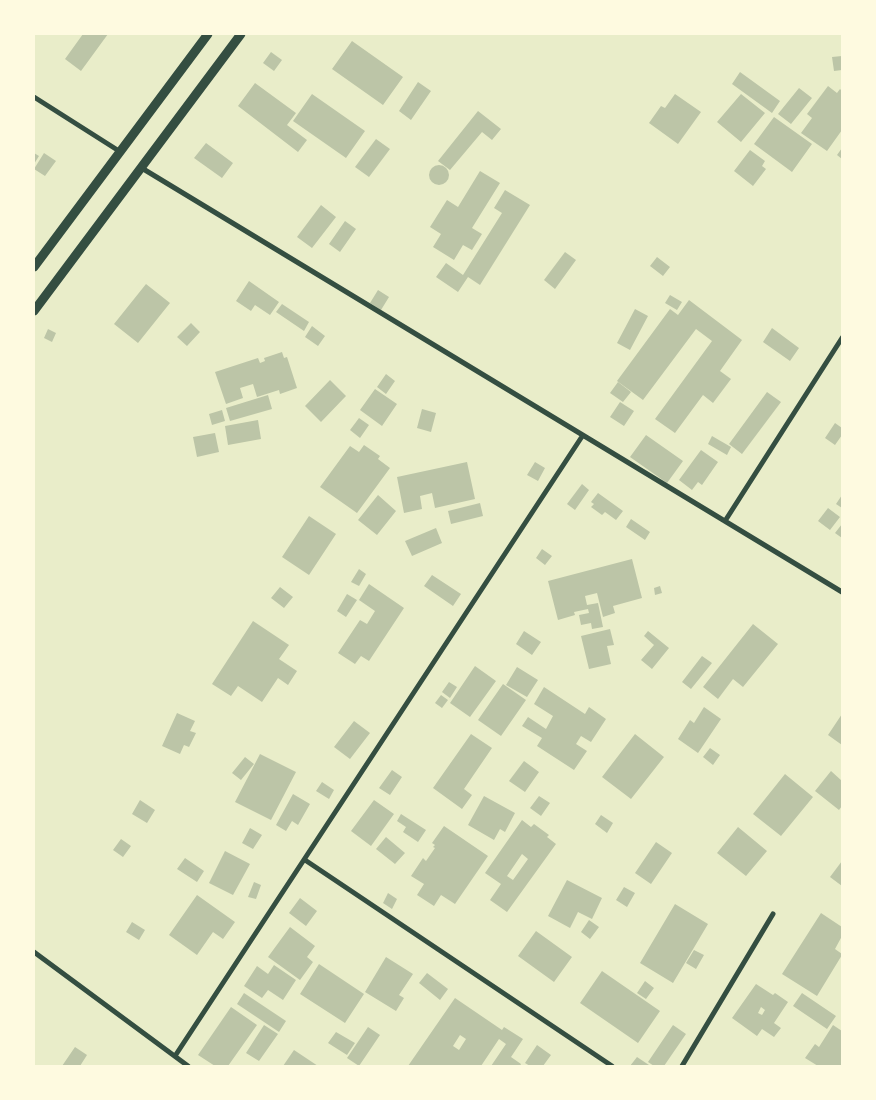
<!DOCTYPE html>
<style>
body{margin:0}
#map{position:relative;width:876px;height:1100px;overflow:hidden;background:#e9edc9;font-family:Mulish,sans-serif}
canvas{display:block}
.frame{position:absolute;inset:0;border:35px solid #fefae0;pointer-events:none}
</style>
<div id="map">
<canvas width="876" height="1100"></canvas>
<div class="frame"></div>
</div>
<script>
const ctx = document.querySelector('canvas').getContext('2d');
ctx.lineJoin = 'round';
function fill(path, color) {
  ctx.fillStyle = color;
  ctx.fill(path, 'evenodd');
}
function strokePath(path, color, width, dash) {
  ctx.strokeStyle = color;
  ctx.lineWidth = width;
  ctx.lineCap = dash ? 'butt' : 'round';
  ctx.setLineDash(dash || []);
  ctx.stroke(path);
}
const building = new Path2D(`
 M83 34H108L81 71 65 59Z
 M352 41 403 77 383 105 332 69Z
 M271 52 282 60 274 71 263 63Z
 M842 56V70L834 71 832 57Z
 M740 72 780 101 772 113 732 84Z
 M418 82 431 91 411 120 399 111Z
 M255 83 296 113 287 125 307 140 298 152 238 106Z
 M828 86 837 93 840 89 842 91V130L827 151 801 133 812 118 807 114Z
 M799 88 812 98 791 124 778 114Z
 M312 94 365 131 346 158 293 121Z
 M675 94 701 112 678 144 649 123 661 106 665 108Z
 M741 94 765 113 741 142 717 122Z
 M478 111 501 129 492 140 482 132 450 170 438 161Z
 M774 117 812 144 792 172 754 144Z
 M376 139 390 149 369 177 355 167Z
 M206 143 233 163 222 178 194 158Z
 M842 148V159L837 155Z
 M750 150 765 161 762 166 766 169 753 186 734 171Z
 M34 153 39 156 34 164Z
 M44 153 56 161 45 176 34 169Z
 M429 175a10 10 0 1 1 20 0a10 10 0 1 1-20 0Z
 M480 171 500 183 472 228 482 234 472 250 463 245 454 260 433 247 441 234 430 227 447 200 458 207Z
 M505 190 530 205 480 285 468 277 458 292 436 277 446 263 463 275 502 213 494 208Z
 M321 205 336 217 312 248 297 237Z
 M345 221 356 229 340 252 329 244Z
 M565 252 576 260 555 289 544 280Z
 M657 257 670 267 663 276 650 266Z
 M249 281 279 302 270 315 255 305 251 311 236 301Z
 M146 284 170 303 138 343 114 324Z
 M378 290 389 297 381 310 370 303Z
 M670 295 682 302 677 310 665 303Z
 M689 300 742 340 720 371 731 379 713 403 703 395 675 433 655 419 712 341 696 329 643 400 617 381 670 309 678 315Z
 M282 304 309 322 304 331 276 312Z
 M635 309 648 316 630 350 617 343Z
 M191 323 200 332 187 346 177 337Z
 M312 326 325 336 318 346 305 337Z
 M772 328 799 348 790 361 763 342Z
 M48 329 56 333 52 342 44 338Z
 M282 352 284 358 287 357 297 388 280 394 279 390 257 397 253 384 240 388 243 398 226 404 215 372 258 358 260 363 265 361 264 358Z
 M386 374 395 381 386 394 377 387Z
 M330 380 346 396 321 422 305 406Z
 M618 382 631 392 623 402 610 393Z
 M375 389 397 404 382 426 360 410Z
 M767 392 781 402 742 454 729 444Z
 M268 395 272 409 230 421 226 408Z
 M620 402 634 411 624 426 610 417Z
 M422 409 436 413 431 432 417 428Z
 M222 410 225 421 212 425 209 414Z
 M359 418 369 425 360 438 350 430Z
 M258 420 261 439 228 445 225 426Z
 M835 423 842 428V435L835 445 825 438Z
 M215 433 219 452 197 457 193 437Z
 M646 435 683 461 667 483 630 457Z
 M712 436 731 447 727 455 708 444Z
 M364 445 380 456 378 459 390 468 357 513 320 487 350 446 359 452Z
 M701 450 718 462 702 485 698 482 692 490 679 480Z
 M467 462 475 499 435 508 432 493 420 496 422 509 404 513 397 477Z
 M535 462 545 468 538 481 527 475Z
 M582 484 589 490 575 510 567 504Z
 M598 493 623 511 616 520 605 512 602 515 591 507 594 504 591 502Z
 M378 495 396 511 377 535 358 520Z
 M842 495V508L836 504Z
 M480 503 483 516 451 524 448 511Z
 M828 508 840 517 830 530 818 521Z
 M309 516 336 534 309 575 282 557Z
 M631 519 650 532 645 540 626 527Z
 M842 524V538L835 533Z
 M436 528 442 543 412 556 405 541Z
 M542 549 552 556 545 565 536 558Z
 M632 559 642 598 613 606 615 613 603 617 597 593 585 596 587 605 598 603 603 627 592 629 591 623 581 625 579 615 589 613 588 609 574 612 575 615 558 620 548 581Z
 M359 569 366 574 359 586 351 582Z
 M432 575 461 594 453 606 424 586Z
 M369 584 404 608 369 661 361 656 355 664 338 653 360 620 367 624 375 611 359 600Z
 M660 586 662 593 655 595 654 588Z
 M280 587 293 597 284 608 271 598Z
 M347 594 357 600 346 617 337 611Z
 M253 621 289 645 279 659 297 671 288 685 278 678 262 702 238 686 231 696 212 684Z
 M753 624 778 644 743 687 733 679 718 699 703 687Z
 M610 629 614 645 607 646 611 664 589 669 581 636Z
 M524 631 541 642 532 655 516 644Z
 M648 631 669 648 652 669 641 660 654 645 644 636Z
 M702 656 712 663 691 689 682 682Z
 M475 666 496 681 470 717 450 703Z
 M517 667 538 680 527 697 506 685Z
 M449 682 457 687 450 698 442 692Z
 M503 684 526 700 501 736 478 720Z
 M544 687 585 714 589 707 606 719 591 742 581 736 576 744 587 751 574 770 537 746 542 738 522 726 528 717 546 729 553 716 534 704Z
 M441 695 448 700 442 708 435 703Z
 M704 707 721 719 698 753 678 739 690 720 694 723Z
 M177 713 195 721 190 731 196 733 189 747 184 745 180 754 162 746Z
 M842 714V745L828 735Z
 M354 721 370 733 350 759 334 747Z
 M471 734 492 748 464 789 472 795 462 809 433 788Z
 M635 734 664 757 631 799 602 777Z
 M710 748 720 755 713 765 703 757Z
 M260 754 296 772 271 820 235 802Z
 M245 757 254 764 241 780 232 773Z
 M524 761 539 772 525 792 509 781Z
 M392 770 402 777 390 795 379 788Z
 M831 771 842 781V806L839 810 815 791Z
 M785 774 813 797 781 836 753 814Z
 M322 782 334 790 329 799 316 791Z
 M293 794 310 804 298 825 292 821 286 831 276 825Z
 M484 796 515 813 505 832 500 829 494 840 468 825Z
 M539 796 550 803 541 816 530 808Z
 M140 800 155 810 147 823 132 814Z
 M374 800 394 814 371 846 351 831Z
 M401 814 426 830 418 842 403 832 406 827 397 821Z
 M601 815 613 823 607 833 595 824Z
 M522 820 531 827 534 824 549 835 547 837 556 844 507 912 490 900 501 884 485 873ZM522 854 528 859 513 880 507 876Z
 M444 826 488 856 455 904 441 895 434 906 417 895 424 884 411 876 423 858 426 861 435 848 433 847 435 845 432 843Z
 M738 827 767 851 746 876 717 853Z
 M250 828 262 835 253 849 242 843Z
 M386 837 405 853 395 864 376 849Z
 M121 839 131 846 123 857 113 850Z
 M656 842 672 853 651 884 635 873Z
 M225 851 250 864 233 895 209 883Z
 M185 858 204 871 197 882 177 869Z
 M842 861V886L830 877Z
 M567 880 602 898 592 919 578 912 570 928 548 916Z
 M254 882 261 885 256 899 248 897Z
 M624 887 635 893 627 907 616 900Z
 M388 893 397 899 392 909 383 903Z
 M197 895 235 922 223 939 213 932 197 955 169 935Z
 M300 898 317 911 306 926 289 913Z
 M675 904 708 924 673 983 640 963Z
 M821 913 842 927V936L835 949 842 954V955L817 996 782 974Z
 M589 920 599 927 590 939 581 932Z
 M132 922 145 930 139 940 126 932Z
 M290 927 315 946 307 957 313 962 300 980 268 957Z
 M536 931 572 957 554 982 518 956Z
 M694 950 704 955 696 969 686 963Z
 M386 957 413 974 399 995 404 998 396 1011 365 992Z
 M319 964 364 994 345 1023 300 994Z
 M274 965 296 980 283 1000 268 990 262 998 244 986 257 966 268 974Z
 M602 971 660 1011 638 1043 580 1003Z
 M427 973 448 989 440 1000 419 983Z
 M645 981 654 988 646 999 637 993Z
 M756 984 773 995 775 993 788 1002 774 1023 781 1028 774 1037 762 1029 757 1036 732 1018ZM761 1007 765 1010 762 1015 758 1013Z
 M244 993 286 1021 279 1032 237 1004Z
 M802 993 836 1016 827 1029 793 1006Z
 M455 998 502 1030 504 1027 523 1039 511 1057 521 1064 520 1066H491L506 1044 499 1039 481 1066H408ZM460 1035 466 1039 459 1050 453 1046Z
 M231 1007 257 1025 228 1066H215L198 1055Z
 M264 1025 278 1034 259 1061 246 1053Z
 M673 1025 686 1034 664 1066H654L648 1062Z
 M833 1025 842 1031V1066H818L805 1058 815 1044 819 1047Z
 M368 1027 380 1035 359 1066 347 1058Z
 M336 1032 355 1043 347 1055 328 1043Z
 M537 1045 551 1055 543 1066H530L525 1063Z
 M75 1047 87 1055 80 1066H62Z
 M294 1050 318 1066H283Z
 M637 1057 649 1065 648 1066H630Z`);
const minor = new Path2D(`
 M34 97 119 151
 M140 167 842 592
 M725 521 842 338
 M305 860 612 1066
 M34 952 188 1066
 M175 1056 583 435
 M682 1066 773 914`);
const tertiary = new Path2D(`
 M34 267 208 34
 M34 311 241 34`);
fill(building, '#bcc5a7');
strokePath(minor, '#344e41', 5);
strokePath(tertiary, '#344e41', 9);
</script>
